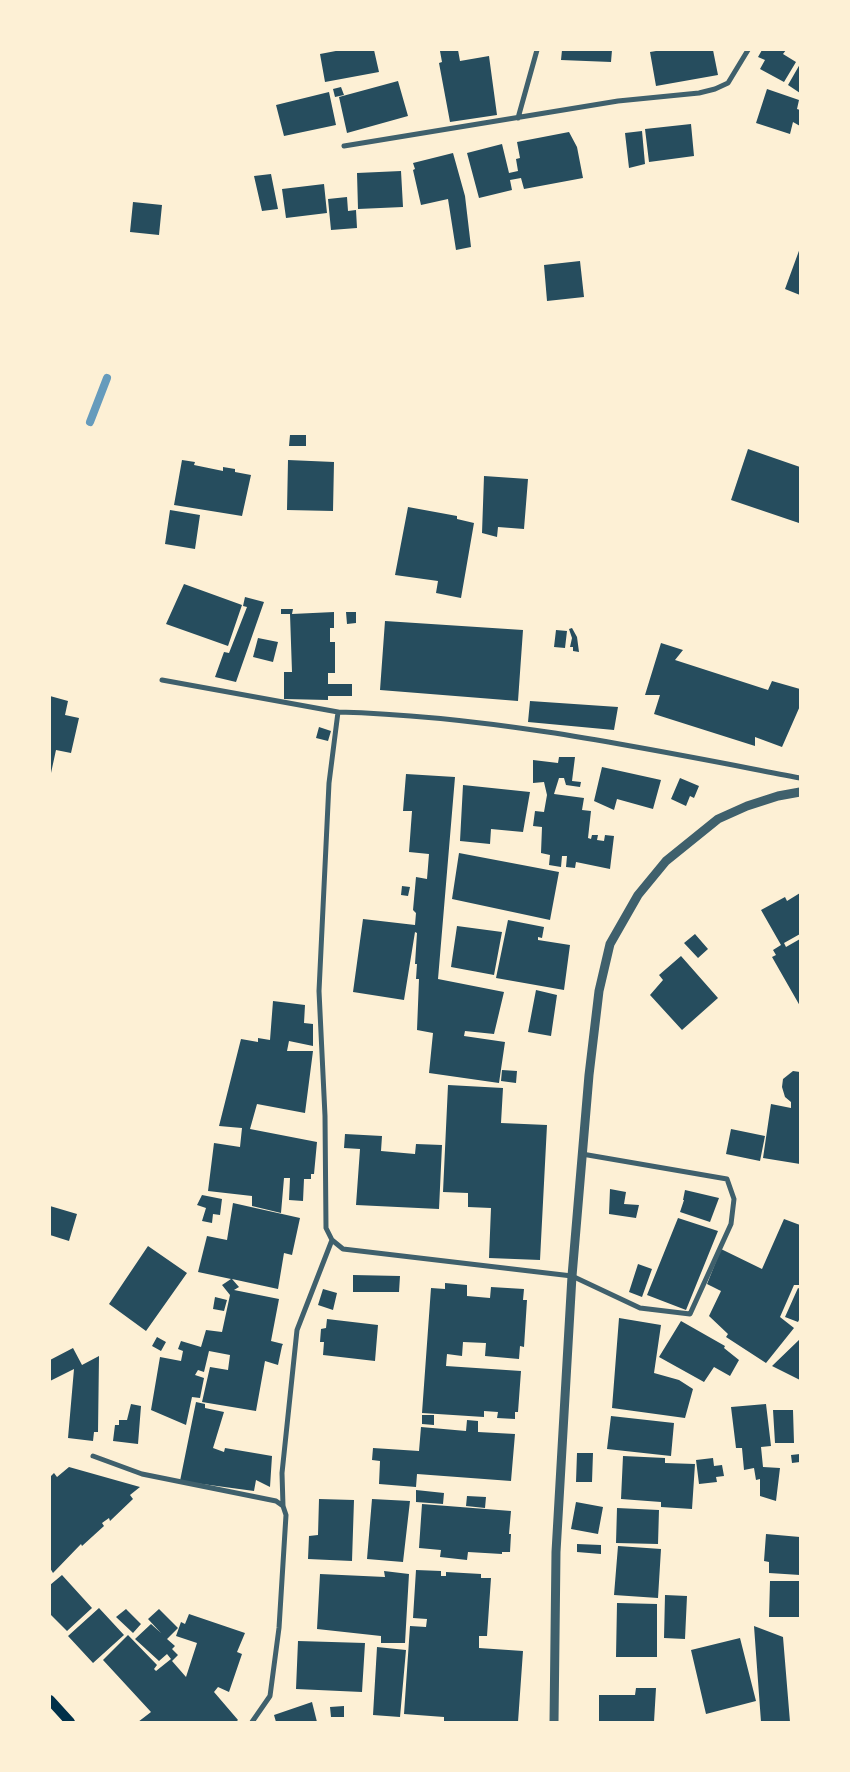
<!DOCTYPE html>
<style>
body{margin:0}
#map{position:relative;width:850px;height:1772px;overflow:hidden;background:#fdf0d5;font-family:Roboto,sans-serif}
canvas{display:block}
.frame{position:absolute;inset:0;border:51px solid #fdf0d5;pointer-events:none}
</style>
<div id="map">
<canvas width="850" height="1772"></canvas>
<div class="frame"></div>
</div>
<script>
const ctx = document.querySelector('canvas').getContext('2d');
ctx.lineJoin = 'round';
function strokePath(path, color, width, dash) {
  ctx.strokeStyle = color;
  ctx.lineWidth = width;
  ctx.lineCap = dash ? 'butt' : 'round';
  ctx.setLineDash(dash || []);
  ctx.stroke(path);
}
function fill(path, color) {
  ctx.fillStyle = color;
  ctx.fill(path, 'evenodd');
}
const stream = new Path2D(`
 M90 422 107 378`);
const building = new Path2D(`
 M341 50H374L379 72 325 82 320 54Z
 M458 50 460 61 489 56 497 115 450 122 439 63 442 62 440 51Z
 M562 50H612L611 62 561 60Z
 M662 50H713L718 75 656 86 650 52Z
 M762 50H786L783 54 796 62 784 82 760 69 765 60 758 57Z
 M800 64V93L788 85Z
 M398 81 408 116 347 133 339 97Z
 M341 87 344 95 335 97 333 89Z
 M767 89 799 100 797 109 800 110V126L793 122 790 134 756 123Z
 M329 92 336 125 284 136 276 105Z
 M691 124 694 156 649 162 645 129Z
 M642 131 645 164 629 168 625 133Z
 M569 132 577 147 583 178 524 189 521 178 510 180 512 190 479 198 467 153 502 144 509 173 518 171 516 159 520 158 517 142Z
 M453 153 465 196 471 247 456 250 448 199 421 205 413 170 415 169 413 163Z
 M401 171 403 207 358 209 357 173Z
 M271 174 278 209 262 211 254 176Z
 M324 184 327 213 286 218 282 189Z
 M347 197 348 211 356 210 357 228 331 230 328 199Z
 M133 202 162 205 159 235 130 232Z
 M800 248V295L785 289Z
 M580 261 584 297 547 301 544 265Z
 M290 435H306V446H289Z
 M748 449 800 467V519L799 523 731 500Z
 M182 460 195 462 194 465 223 471V467L235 469V472L251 475 242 516 174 505Z
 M288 460 334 462 333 511 287 510Z
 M484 476 528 479 524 529 498 527 497 537 482 533Z
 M408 507 457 516V519L474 523 461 598 436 593 438 581 395 575Z
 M170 510 200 515 195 549 165 544Z
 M184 584 242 605 228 646 166 624Z
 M245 597 264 602 236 682 215 677 224 652 229 653 247 607 243 606Z
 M281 609H293L292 614 334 612V628H330V642H335V673H328V684H352V696H328V700L284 699V672H292L290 614H281Z
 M346 612H356V623L347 624Z
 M385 621 523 630 518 701 380 690Z
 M572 628 577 637 579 652 573 651V647H570L572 638 569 629Z
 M556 630 567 631 565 648 554 647Z
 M258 638 278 642 273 662 253 657Z
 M661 643 683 650 675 660 768 690 772 681 800 689V706L782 747 755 737V746L654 714 660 695H645Z
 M50 696 68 701 65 715 79 718 71 753 56 750 51 773Z
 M530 701 618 707 614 730 528 722Z
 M319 727 331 731 328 741 316 738Z
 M559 757H575L572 781 581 782 580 787 566 785 564 778H559L554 794 584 798 582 810 591 811 588 838 591 839 592 835H598L597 840 604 841 605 835 614 836 610 869 576 862 575 868 566 867 567 856H562L561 867 549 865 550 855 541 853 542 827 533 826 535 811 544 812 547 795 544 782 533 783V760L558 763Z
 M602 767 661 780 653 809 617 799 614 810 594 801Z
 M406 774 455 777 438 979 504 992 494 1034 465 1031 464 1036 505 1042 499 1083 429 1073 433 1033 417 1030 419 979H416L417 964H415L417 933 415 932 404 1000 353 992 363 919 415 925 416 913 413 910 416 877 427 879 429 854 409 852 412 811H403Z
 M680 778 699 786 694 798 690 796 686 806 671 799Z
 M463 785 530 792 523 832 491 829 490 844 460 841Z
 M459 853 559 872 550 920 452 899Z
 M402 886 410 887 408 896 401 895Z
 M800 893V934L784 943 786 947 800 939V1006L772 957 776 955 773 950 781 945 761 910 785 897 787 901Z
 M508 920 544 927 542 938 538 937V940L570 945 564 990 496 978Z
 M457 926 502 932 494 975 451 967Z
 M695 934 708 949 698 958 684 943Z
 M681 956 718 998 682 1030 650 995 663 980 659 975Z
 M536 990 557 995 551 1036 528 1032Z
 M273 1001 305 1005 304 1023 313 1024V1046L289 1041 287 1051H313L305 1113 257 1104 250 1129 317 1142 314 1174H311V1179H304L303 1201 289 1200 290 1178H284L281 1213 252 1206V1196L208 1191 214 1143 240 1147 242 1128 219 1126 241 1039 258 1042V1038L270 1040Z
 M502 1070 517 1071 516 1083 501 1081Z
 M793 1071 800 1072V1164L763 1158 771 1104 791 1108V1102L785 1097 782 1087 783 1079Z
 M448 1085 503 1088 501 1123 547 1125 540 1260 489 1258 491 1208 468 1207V1193L443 1192Z
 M731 1129 765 1136 760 1161 726 1154Z
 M345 1134 382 1136 381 1151 415 1154 416 1144 442 1145 439 1209 356 1205 360 1149 344 1148Z
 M610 1189 626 1192 624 1204 639 1205 636 1218 609 1214Z
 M685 1190 719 1198 710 1222 680 1212 684 1200H683Z
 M202 1195 222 1199 220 1215 213 1214 212 1223 202 1221 206 1208 197 1205Z
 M233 1203 300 1218 292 1255 284 1253 278 1289 232 1279 239 1287 234 1290 279 1299 271 1341 283 1344 282 1346 278 1365 265 1361 256 1411 202 1402 210 1367 228 1370 230 1355 209 1351 204 1372 198 1370 195 1375 204 1378 200 1398 192 1397 186 1425 151 1410 160 1357 181 1361 183 1351 178 1349 181 1341 201 1347 206 1330 222 1332 230 1295 222 1285 231 1279 198 1272 207 1236 227 1240Z
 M50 1206 77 1214 69 1241 50 1235Z
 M678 1218 718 1231 686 1310 647 1295Z
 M784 1219 800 1225V1285H794L780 1317 794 1328 766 1363 726 1337 728 1334 709 1316 721 1291 707 1284 721 1249 762 1269Z
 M148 1246 187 1273 146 1331 109 1304Z
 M638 1264 652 1269 642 1297 629 1292Z
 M353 1275 400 1276 399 1292H353Z
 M445 1283 467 1285V1296L490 1298 491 1287 524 1289 523 1300H527L524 1347 520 1346 519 1359 485 1356 486 1343 463 1342 462 1356 447 1354 446 1366 521 1371 518 1412H515V1419L497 1418 498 1412 484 1411V1417L422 1413 431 1288 445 1289Z
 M798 1288 800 1289V1318L798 1322 785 1317Z
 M323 1289 337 1293 333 1310 318 1305Z
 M215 1297 227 1300 224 1311 213 1309Z
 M619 1318 661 1325 654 1373 679 1380 693 1389 685 1418 612 1408Z
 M327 1319 378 1325 375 1361 323 1355 324 1342H320L321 1329 326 1328Z
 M681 1321 725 1346 724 1348 739 1360 730 1376 714 1367 704 1382 659 1357Z
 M157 1337 166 1342 161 1351 152 1346Z
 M800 1339V1380L772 1366Z
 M73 1348 82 1365 99 1356 98 1432H94L93 1441 68 1438 74 1369 50 1381V1360Z
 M196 1402 205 1404V1408L224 1412 213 1448 224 1452 225 1448 272 1456 270 1487 256 1480 254 1491 180 1481Z
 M131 1404 141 1406 138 1444 113 1441 115 1425H119V1420H127Z
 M766 1404 771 1446 761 1447 763 1467 780 1468 776 1501 760 1496V1479L756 1480 754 1468 744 1470 742 1448H736L731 1407Z
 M773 1410H793L794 1443H775Z
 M422 1415H434V1425L422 1424Z
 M611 1416 674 1423 671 1456 607 1449Z
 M467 1420 478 1421V1432L515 1434 511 1481 417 1474 416 1487 379 1484 380 1461 372 1460 373 1448 419 1451 421 1427 466 1431Z
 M577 1453H593L592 1482H576Z
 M800 1454V1462L792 1463 791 1455Z
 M623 1456 665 1458V1463L695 1464 692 1509 661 1507V1502L621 1499Z
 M713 1458 714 1466 722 1465 724 1476 716 1477 717 1482 699 1484 696 1460Z
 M69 1467 140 1487 130 1495 133 1499 110 1521 109 1518 102 1523 104 1526 82 1546 81 1544 53 1573 50 1568V1477L54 1473 57 1477Z
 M416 1490 444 1493 443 1504 416 1502Z
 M467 1496 486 1497 485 1508 466 1506Z
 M319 1499 354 1500 352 1561 308 1559 309 1536 318 1535Z
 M372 1499 410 1501 403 1562 367 1559Z
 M576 1502 603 1507 598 1534 571 1529Z
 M422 1504 511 1511 509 1534H511L510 1552H502V1554L468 1552 467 1560 440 1557 441 1550 419 1548Z
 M617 1508 659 1510 658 1544 616 1543Z
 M766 1534 800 1537V1575L769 1573V1562L764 1561Z
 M577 1544 601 1545V1554L577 1552Z
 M618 1546 661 1549 658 1598 614 1595Z
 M416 1570 441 1571V1576H446V1572L481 1574V1578H491L487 1636H479V1648L523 1651 518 1722H459L444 1721V1717L404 1714 410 1626 426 1627 427 1619 413 1618Z
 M384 1571 409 1574 405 1643H381V1636L317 1629 320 1574 385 1577Z
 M62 1575 92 1608 67 1631 50 1614V1585Z
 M770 1581H800V1617H769Z
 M665 1595 687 1596 685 1639 664 1638Z
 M617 1603 657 1604V1657H616Z
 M99 1608 124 1635 93 1663 68 1636Z
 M126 1609 141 1624 133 1633 116 1617Z
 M159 1609 178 1628 167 1639 175 1646 172 1649 178 1655 172 1661 186 1677 197 1643 176 1636 181 1622 185 1624 189 1614 245 1633 237 1652 242 1654 229 1692 218 1687 214 1692 238 1720 236 1722H138L151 1712 103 1660 128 1635 157 1665 154 1669 156 1671 171 1659 167 1654 159 1661 135 1639 151 1624 161 1633 148 1619Z
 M754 1626 783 1637 790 1722H761Z
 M740 1638 756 1701 706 1714 691 1650Z
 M298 1641 365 1643 362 1692 296 1689Z
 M377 1647 406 1650 400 1717 373 1715Z
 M636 1688H656L654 1722H599V1695H635Z
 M312 1702 317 1722H276L274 1715Z
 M344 1706V1717H331L330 1707Z`);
const minor = new Path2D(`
 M518 118 537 50
 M344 146 618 101 699 93 715 89 728 83 748 50
 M162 680 338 712
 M332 1240 343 1249 572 1276 640 1308 690 1314 731 1224 734 1199 727 1179 582 1154
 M93 1456 142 1474 276 1501 283 1506
 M252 1722 270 1696 279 1628 286 1515 283 1506 282 1473 297 1330 332 1240 326 1228 325 1116 319 991 329 783 338 712C493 716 648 749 800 778`);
const tertiary = new Path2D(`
 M554 1722 556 1552 572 1276 589 1075 599 991 610 944 638 895 666 861 718 819 747 806 778 796 800 792`);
const secondary = new Path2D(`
 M50 1700 70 1722`);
strokePath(stream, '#669bbc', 8);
fill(building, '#264d5e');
strokePath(minor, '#3f606c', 5);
strokePath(tertiary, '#3f606c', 9);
strokePath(secondary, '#003049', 10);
</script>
